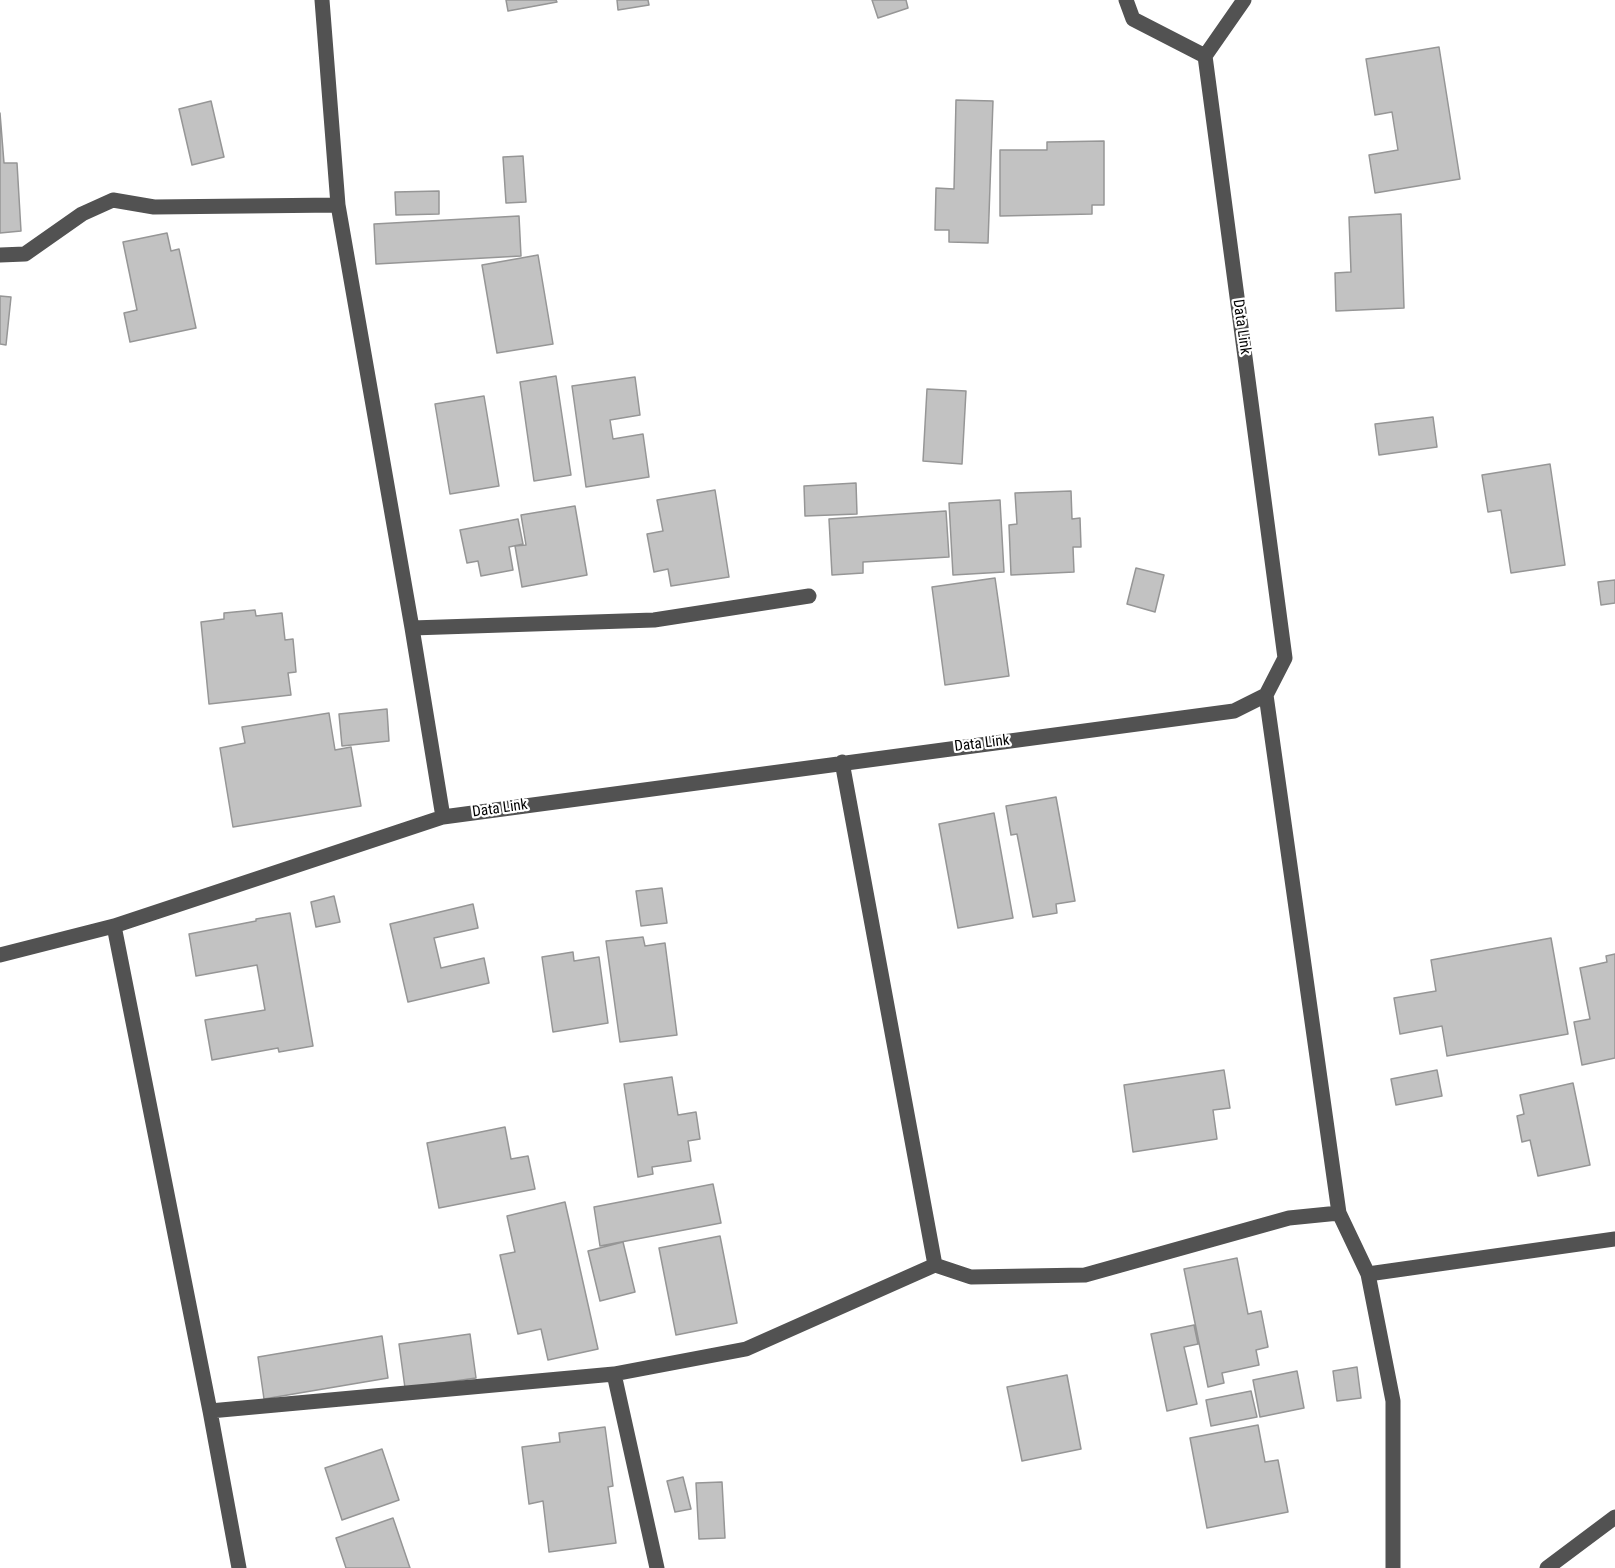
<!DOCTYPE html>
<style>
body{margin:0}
canvas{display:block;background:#fff}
</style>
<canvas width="1615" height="1568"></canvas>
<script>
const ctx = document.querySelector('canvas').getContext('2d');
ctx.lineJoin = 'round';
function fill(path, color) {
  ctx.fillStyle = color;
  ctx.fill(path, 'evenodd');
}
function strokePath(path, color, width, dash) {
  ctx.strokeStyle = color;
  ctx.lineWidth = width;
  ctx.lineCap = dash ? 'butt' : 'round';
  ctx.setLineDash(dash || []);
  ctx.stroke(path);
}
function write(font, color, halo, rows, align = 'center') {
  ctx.font = font + ' "Roboto Condensed",sans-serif';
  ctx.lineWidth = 4.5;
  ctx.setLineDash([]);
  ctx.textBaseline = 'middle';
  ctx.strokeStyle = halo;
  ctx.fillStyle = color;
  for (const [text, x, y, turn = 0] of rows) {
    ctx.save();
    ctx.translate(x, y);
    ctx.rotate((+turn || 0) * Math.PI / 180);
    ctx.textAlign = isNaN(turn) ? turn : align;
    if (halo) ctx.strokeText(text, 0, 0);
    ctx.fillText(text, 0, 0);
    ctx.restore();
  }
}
const building = new Path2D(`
 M506 0H556L557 2 508 11Z
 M617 0H648L649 5 618 10Z
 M872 0H906L908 8 878 18Z
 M1439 47 1460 179 1375 193 1369 155 1398 150 1392 112 1375 115 1366 59Z
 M956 100 993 101 988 243 949 242V230H935L936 188 954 189Z
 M211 101 224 157 192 165 179 109Z
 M0 113 4 163H17L21 231 0 233Z
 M1104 141V205H1092V214L1000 216V150H1047V142Z
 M523 156 526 202 506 203 503 157Z
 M439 191V214L396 215 395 192Z
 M1401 214 1404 308 1336 311 1335 273 1351 272 1349 217Z
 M519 216 521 256 376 264 374 224Z
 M167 233 171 251 179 249 196 328 130 342 124 313 137 310 123 242Z
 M538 255 553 344 497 353 482 265Z
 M0 296 11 297 6 345 0 344Z
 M556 376 571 475 534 481 520 382Z
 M635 377 640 415 610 420 613 439 643 434 649 477 586 487 572 386Z
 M927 389 966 391 962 464 923 461Z
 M484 396 499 486 450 494 435 404Z
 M1433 417 1437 447 1379 455 1375 424Z
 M1550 464 1565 565 1511 573 1501 510 1488 512 1482 475Z
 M856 483 857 514 805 516 804 486Z
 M715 490 729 577 671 586 668 569 654 572 647 534 663 531 657 500Z
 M1071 491 1072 519 1080 518 1081 547H1073L1074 572 1011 575 1009 525 1017 524 1015 493Z
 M1000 500 1004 572 953 575 949 503Z
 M575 506 587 575 522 587 515 546 526 545 521 515Z
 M946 511 949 557 863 562V573L832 575 829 519Z
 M518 519 523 544 509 547 513 570 481 576 478 561 467 563 460 530Z
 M1136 568 1164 575 1155 612 1127 604Z
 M995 578 1009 676 945 685 932 587Z
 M1615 580V603L1601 605 1598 582Z
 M255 610 256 616 282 613 285 640 293 639 296 672 288 673 291 695 209 704 201 622 224 619V613Z
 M387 709 389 741 342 746 339 714Z
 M329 713 335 750 351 747 361 806 233 827 220 748 245 743 242 727Z
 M1056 797 1075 901 1056 904 1057 913 1033 917 1017 834 1011 835 1006 806Z
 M994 813 1013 918 958 928 939 824Z
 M662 888 667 923 641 926 636 891Z
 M334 896 340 922 316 927 311 902Z
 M473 904 478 928 434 938 441 968 484 958 489 983 408 1002 390 924Z
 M290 913 313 1046 279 1052 278 1048 212 1060 205 1020 265 1010 257 965 196 976 189 934 256 921V919Z
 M643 937 645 946 665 943 677 1035 620 1042 606 941Z
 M1551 938 1568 1034 1447 1056 1442 1026 1400 1034 1394 998 1436 991 1431 960Z
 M573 952 574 961 599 957 608 1023 553 1032 542 957Z
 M1615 954V1058L1582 1065 1574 1022 1590 1019 1580 968 1607 962 1606 956Z
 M1224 1070 1230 1108 1213 1110 1217 1139 1133 1152 1124 1085Z
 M1437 1070 1442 1096 1396 1105 1391 1079Z
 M672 1077 678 1115 696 1112 700 1139 688 1141 691 1161 652 1167 653 1174 638 1177 624 1084Z
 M1573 1083 1590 1165 1538 1176 1530 1140 1522 1142 1517 1116 1524 1114 1520 1095Z
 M505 1127 511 1159 528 1156 535 1189 439 1208 427 1143Z
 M713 1184 721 1223 600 1246 594 1207Z
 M565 1202 598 1349 548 1360 541 1329 518 1334 500 1255 515 1252 507 1216Z
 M720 1236 737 1323 676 1335 659 1248Z
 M623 1242 635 1292 600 1301 588 1251Z
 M1237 1258 1248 1314 1261 1311 1268 1347 1256 1350 1259 1365 1222 1373 1224 1383 1208 1387 1184 1269Z
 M1194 1325 1198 1344 1184 1347 1197 1404 1167 1411 1151 1334Z
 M470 1334 476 1378 405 1388 399 1344Z
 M382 1336 388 1378 264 1399 258 1357Z
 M1357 1367 1361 1398 1337 1401 1333 1371Z
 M1297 1371 1304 1408 1260 1417 1253 1380Z
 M1067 1375 1081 1449 1022 1461 1007 1387Z
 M1251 1391 1257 1417 1211 1426 1206 1400Z
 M1258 1425 1265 1462 1278 1460 1288 1512 1207 1528 1190 1438Z
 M605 1427 613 1486 608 1487 616 1543 549 1552 543 1501 529 1504 522 1447 560 1442 559 1433Z
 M382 1449 399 1500 342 1520 325 1468Z
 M683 1477 691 1509 675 1512 667 1481Z
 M722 1482 725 1538 699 1539 696 1483Z
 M393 1518 410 1568H346L336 1538Z`);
const minor = new Path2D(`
 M322 0 338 205 412 628 443 817
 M1126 0 1133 19 1205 56
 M0 255 25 254 82 214 113 200 154 207 338 205
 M412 628 654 620 809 596
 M1266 695 1339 1213
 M842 762 935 1265
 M114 926 210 1411 614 1374 657 1568
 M0 955 114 926 443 817 1234 711 1266 695 1285 658 1205 56 1244 0
 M1368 1274 1615 1239
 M614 1374 746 1349 935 1265 971 1277 1085 1275 1289 1218 1339 1213 1368 1274 1393 1401V1568
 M210 1411 239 1568
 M1547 1568 1615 1517`);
const streetNames = [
 ["Data Link",1241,327,82],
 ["Data Link",982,744,-7],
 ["Data Link",500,809,-8]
];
fill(building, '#c2c2c2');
strokePath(building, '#969696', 1.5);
strokePath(minor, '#525252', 15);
write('15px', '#000', '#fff', streetNames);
</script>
